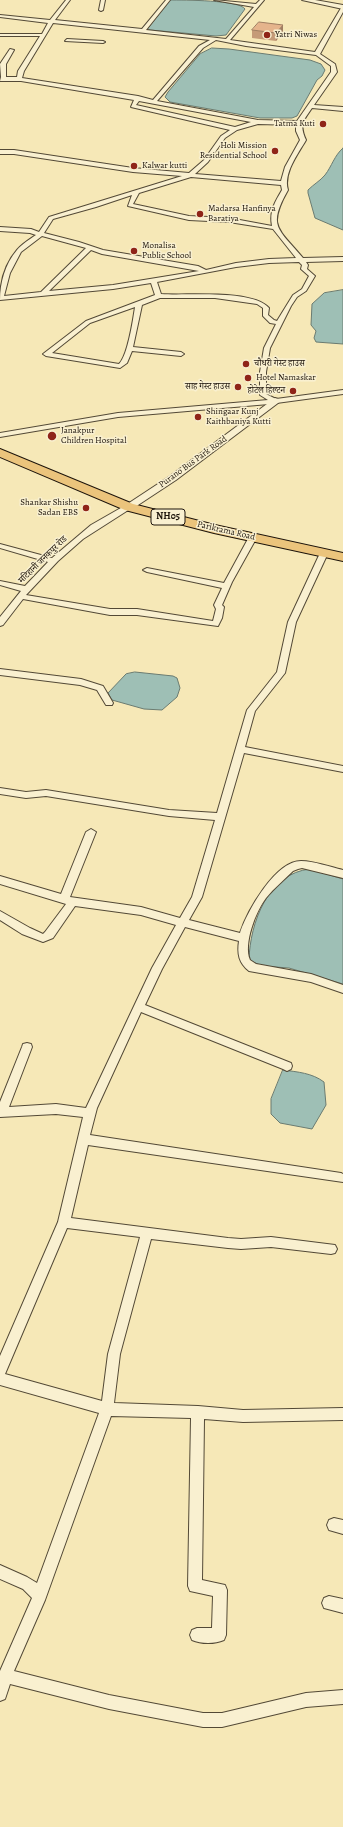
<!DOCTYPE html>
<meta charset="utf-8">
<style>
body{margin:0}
canvas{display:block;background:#f6e8b7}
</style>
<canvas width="343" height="1827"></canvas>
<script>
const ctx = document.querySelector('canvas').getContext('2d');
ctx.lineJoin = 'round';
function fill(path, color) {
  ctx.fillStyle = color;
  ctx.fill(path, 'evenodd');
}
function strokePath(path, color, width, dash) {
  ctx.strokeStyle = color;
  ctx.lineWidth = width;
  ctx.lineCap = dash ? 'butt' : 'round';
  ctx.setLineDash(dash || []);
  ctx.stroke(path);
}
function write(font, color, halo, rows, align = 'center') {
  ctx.font = font + ' Alegreya,"Noto Serif Devanagari",serif';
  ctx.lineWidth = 3;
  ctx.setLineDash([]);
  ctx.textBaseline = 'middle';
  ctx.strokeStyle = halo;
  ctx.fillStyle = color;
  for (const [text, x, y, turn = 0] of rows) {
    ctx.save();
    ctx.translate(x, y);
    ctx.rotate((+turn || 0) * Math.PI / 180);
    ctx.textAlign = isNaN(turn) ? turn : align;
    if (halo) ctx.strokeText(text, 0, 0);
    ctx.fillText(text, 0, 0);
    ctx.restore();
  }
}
const water = new Path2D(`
 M170 0C183 0 240 0 245 9L226 35 216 36 150 30 148 29Z
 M212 48 229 49 310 60 321 64 325 70 322 76 317 80 297 116 292 118H260L170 102 165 97 168 92 200 54Z
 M343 148V230L315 218 308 193V190C314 184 320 181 325 175 332 166 334 156 343 148Z
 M343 290V344L316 342 314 338 316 331 311 325 312 304 324 293Z
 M135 672 173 676 177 678 180 688 177 697 162 710 144 709 112 700 108 693 126 674Z
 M310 869 343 879V984L289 968 262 966 249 960C250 923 268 873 310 869Z
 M283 1070C298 1072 312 1073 324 1082L326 1105 312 1129 280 1123 271 1114V1099Z`);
const minor = new Path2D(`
 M66 0H70L55 20 142 29 166 0H170L146 30 226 39 254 7 214 0 256 4 260 0H264L230 40 315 52 341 8 343 7V12L320 54 335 64 337 72 314 105 343 107V111L312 108C303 121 299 124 306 140 298 154 283 173 288 190 267 227 278 228 303 258L343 257V261L306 262 308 265 307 269 315 276 306 291 297 297 291 306 270 348 266 372V394L276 399 343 390V394L269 404 118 417 0 437V433L118 413 268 400 260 395V372L264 348 276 324 270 323 263 316V308L257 304 215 298H160L142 305 133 347 181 352 184 354 181 356 132 351 127 363 120 368 46 356 43 354 86 321 155 295 151 283 113 289 0 300C0 283 5 264 17 250 22 244 30 239 36 235L30 233 0 231V227L31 229 39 232 49 217 182 176 133 172 14 154H0V150H14L133 168 189 173 204 160 221 136 230 130 131 107 134 100 21 81H0L1 77 0 64 10 49 14 50 6 64V77H17L18 71 40 36H0V34H42L48 23 0 17V15L50 20ZM53 23 210 40 199 46 153 100 138 96 22 78 24 71ZM216 40 246 46 316 55 331 66V72L297 121 258 120 157 101 203 48ZM139 101 251 122 235 127 136 105ZM258 124 296 125V131L300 140 285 167 281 181 195 174 208 162 225 138 237 130ZM191 177 281 185 282 190C275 202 269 211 272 226L229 218 189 216 133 204 139 193ZM132 195 128 206 189 220 229 222 273 229 296 258 269 259 236 263 206 270 198 266 103 250 79 242 44 233 53 219 96 207ZM42 236 86 248 41 292 4 296 10 273 21 252ZM91 250 102 254 199 271 113 285 49 291ZM299 262 302 265 301 269 309 276 302 289 293 295 277 321 274 320 268 315 269 308C252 289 187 296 161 294L157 282 236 267 269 263ZM135 307C133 320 128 355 119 364L52 353 90 323Z
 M101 0H105L103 10 101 11 99 10Z
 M67 39 103 41 105 42 103 43 65 41Z
 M126 505H132L133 507 83 539 58 561 26 595 110 609H137L213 621 216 609 214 605 222 588 147 572 143 570 147 568 224 583 249 537 253 535H256L257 537 232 582 222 605 224 607 222 618 218 626 137 615H110L23 599 3 625 0 626V617L21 591 0 585V581L25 586 48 562 0 548V544L52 558 91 525Z
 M321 551H324L328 553 296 622 285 673 255 711 245 747 343 766V772L244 753 202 897 189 920 240 933C247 912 275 861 301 861 314 861 330 867 343 870V878L302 868 298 869 293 871C284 880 274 888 266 898 256 911 243 944 250 960L256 964 311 974 343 985V993L311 982 249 971C239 963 237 954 239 941L185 927 162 969 145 1005 291 1063 292 1066 291 1069 287 1071 283 1069 141 1012 97 1108 90 1135 341 1173 343 1174V1182L88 1145 71 1218 228 1238 241 1239 271 1237 335 1245 337 1249 335 1253 331 1254 271 1247 241 1249 228 1248 151 1239 120 1354 114 1403 198 1406 243 1410 343 1408V1420L243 1422 204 1419 202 1580 225 1585 227 1590 226 1635 224 1640C215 1644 201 1644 192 1640L190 1635 192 1630 197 1628H212L213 1596 190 1591 188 1586 191 1418 111 1416 45 1600 14 1671 109 1695 203 1713H222L306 1693 343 1690V1704L306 1707 222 1727H203L109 1709 10 1684 5 1699 0 1701V1671L32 1598 23 1589 0 1579V1565L27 1577 37 1583 99 1413 0 1385V1356L58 1222 83 1117 56 1114 0 1117V1102L22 1047 23 1044 27 1043 31 1044 32 1047 9 1107 56 1104 86 1108 152 968 176 925 141 915 75 906 53 938 43 942 22 934 0 920V911L30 928 43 934 45 932 66 904 0 884V876L61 894 86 832 91 829 96 832 70 897 141 907 180 918 192 897 215 820 169 816 46 796 26 798 0 794V788L26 792 46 790 169 810 217 813 247 710 277 672 288 622ZM67 1228 140 1237 108 1354 102 1401 5 1374Z
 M0 669 81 679 103 686 113 703 112 705H106L97 690 80 685 0 675Z
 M334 1518 343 1520V1534L329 1530 327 1525 329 1520Z
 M329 1596 343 1599V1613L324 1608 322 1603 324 1598Z`);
const tertiary = new Path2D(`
 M302 0H315L343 5V9Z
 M275 398 278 399 280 401 278 403 176 480 132 509H126L124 507 126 505 170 476Z`);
const primary = new Path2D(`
 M0 449 133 504 215 525 343 553V561L214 533 125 510 0 457Z`);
const wall = new Path2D(`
 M252 30 283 32 276 41 252 38Z`);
const shadedWall = new Path2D(`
 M283 25V32L276 41V33Z`);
const building = new Path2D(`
 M259 22 283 25 276 33 252 30Z`);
const markers = [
 [267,35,4,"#8f2418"],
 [323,124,4,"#8f2418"],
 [275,151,4,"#8f2418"],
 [134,166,4,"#8f2418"],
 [200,214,4,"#8f2418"],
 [134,251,4,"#8f2418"],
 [246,364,4,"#8f2418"],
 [248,378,4,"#8f2418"],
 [238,387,4,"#8f2418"],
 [293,391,4,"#8f2418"],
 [198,417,4,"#8f2418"],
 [52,436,5,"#8f2418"],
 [86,508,4,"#8f2418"]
];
const farPoinames = [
 ["Yatri Niwas",275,35],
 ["Tatma Kuti",315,124,"right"],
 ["Holi Mission",267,146,"right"],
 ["Residential School",267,156,"right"],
 ["Kalwar kutti",142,166],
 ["Madarsa Hanfinya",208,209],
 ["Baratiya",208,219],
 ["Monalisa",142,246],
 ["Public School",142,256],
 ["चौधरी गेस्ट हाउस",254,364],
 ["Hotel Namaskar",256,378],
 ["साह गेस्ट हाउस",230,387,"right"],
 ["होटेल हिल्टन",285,391,"right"],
 ["Shingaar Kunj",206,412],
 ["Kaithbaniya Kutti",206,422],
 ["Janakpur",61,431],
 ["Children Hospital",61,441],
 ["Shankar Shishu",78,503,"right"],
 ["Sadan EBS",78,513,"right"]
];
const farStreetnames = [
 ["Purano Bus Park Road",193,462,-36],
 ["Parikrama Road",226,531,13],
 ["मटिहानी जनकपुर रोड",43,560,-44]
];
const shields = [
 [168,517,34]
];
const shieldNames = [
 ["NH05",168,517]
];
fill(water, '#9ebfb5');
strokePath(water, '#6a7b71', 1);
strokePath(minor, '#534936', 2);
strokePath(tertiary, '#534936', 2);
strokePath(primary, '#1d140b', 2);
fill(minor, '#f9f0d0');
fill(tertiary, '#f9f0d0');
fill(primary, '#ebc47c');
fill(wall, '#c59b78');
fill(shadedWall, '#a07e62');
fill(building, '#e5b48c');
strokePath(building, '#a07e62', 1);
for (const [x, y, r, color] of markers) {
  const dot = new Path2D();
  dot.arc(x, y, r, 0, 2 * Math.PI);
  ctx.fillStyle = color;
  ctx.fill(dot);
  strokePath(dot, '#f9f0d0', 1.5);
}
write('9px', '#1d140b', '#f9f0d0', farPoinames, 'left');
write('9px', '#1d140b', '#f9f0d0', farStreetnames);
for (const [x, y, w] of shields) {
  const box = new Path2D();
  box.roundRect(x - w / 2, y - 8, w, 16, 3);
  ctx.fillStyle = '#f9f0d0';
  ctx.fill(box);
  strokePath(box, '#1d140b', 1);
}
write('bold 10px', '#1d140b', null, shieldNames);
</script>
